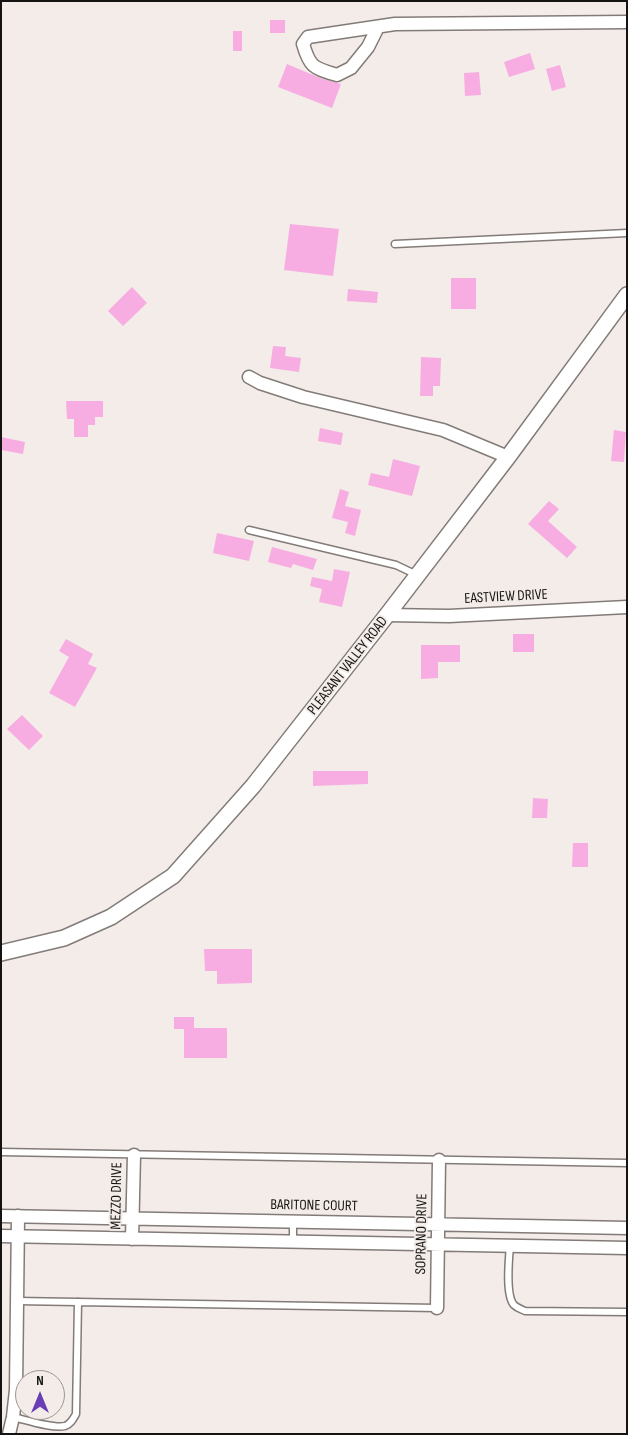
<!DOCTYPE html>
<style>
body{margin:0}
#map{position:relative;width:628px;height:1435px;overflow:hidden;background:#f3ece8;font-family:"Sofia Sans Condensed",sans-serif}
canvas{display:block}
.frame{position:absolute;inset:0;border:2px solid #161412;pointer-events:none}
.north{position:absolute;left:15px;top:1370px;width:50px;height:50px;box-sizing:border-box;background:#f3ece8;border:1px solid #9b9692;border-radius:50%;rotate:0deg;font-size:14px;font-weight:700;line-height:20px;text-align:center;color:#161412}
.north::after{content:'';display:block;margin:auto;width:18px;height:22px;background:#683eb6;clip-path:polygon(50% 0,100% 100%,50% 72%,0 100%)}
</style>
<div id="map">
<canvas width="628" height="1435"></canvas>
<div class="frame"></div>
<div class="north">N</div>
</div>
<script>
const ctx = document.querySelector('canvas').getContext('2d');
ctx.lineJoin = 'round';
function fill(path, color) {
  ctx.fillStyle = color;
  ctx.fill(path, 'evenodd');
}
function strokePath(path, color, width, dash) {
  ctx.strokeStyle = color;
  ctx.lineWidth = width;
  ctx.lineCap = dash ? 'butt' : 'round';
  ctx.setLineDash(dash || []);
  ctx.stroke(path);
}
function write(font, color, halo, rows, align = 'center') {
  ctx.font = font + ' "Sofia Sans Condensed",sans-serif';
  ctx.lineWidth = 4;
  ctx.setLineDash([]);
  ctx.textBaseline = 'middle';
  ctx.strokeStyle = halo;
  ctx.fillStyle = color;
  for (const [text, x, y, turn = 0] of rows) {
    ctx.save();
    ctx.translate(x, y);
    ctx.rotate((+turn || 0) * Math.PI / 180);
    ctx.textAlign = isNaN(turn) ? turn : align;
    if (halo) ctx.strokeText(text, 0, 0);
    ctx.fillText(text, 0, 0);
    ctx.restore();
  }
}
const building = new Path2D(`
 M270 20H285V33H270Z
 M233 31H242V51H233Z
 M530 53 535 69 509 77 504 62Z
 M287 64 320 78 341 84 332 108 278 87Z
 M560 65 566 87 552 91 546 69Z
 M479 72 481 95 465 96 464 73Z
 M290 224 339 229 333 276 284 270Z
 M451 278H476V309H451Z
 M132 287 147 303 123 326 108 311Z
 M348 289 378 292 377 303 347 301Z
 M273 346 286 347 285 356 301 358 299 372 270 368Z
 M421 357 441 358 440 386H433V396H420Z
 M66 401H103V417H95V425H88V437H74V419H67Z
 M320 428 343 433 341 445 318 441Z
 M614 430 626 432 624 462 611 461Z
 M1 437 25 442 23 454 1 450Z
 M393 459 420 466 412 496 368 485 371 473 389 477Z
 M340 489 349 492 345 506 361 510 355 536 345 533 348 522 332 518Z
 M549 501 559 509 548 521 577 547 567 558 528 524Z
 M217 533 254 541 249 561 213 553Z
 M272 547 317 559 313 570 293 564 291 568 268 562Z
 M334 569 350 572 342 607 319 602 322 589 310 586 312 577 332 581Z
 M513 634H534V652H513Z
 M66 639 93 654 88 664 97 668 75 707 49 693 69 657 59 651Z
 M421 645H460V662H438V678L421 679Z
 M22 715 43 736 29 750 7 729Z
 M313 771H368V784L313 786Z
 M533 798 548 799 547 818H532Z
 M573 843H588V867H572Z
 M204 949H252V983L217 984V971H205Z
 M174 1017H194V1028H227V1058H184V1029H174Z`);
const service = new Path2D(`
 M395 244 627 233
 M249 530 396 565 417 575
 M1 1152 627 1163
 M293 1241V1222
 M510 1245C509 1259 505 1295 514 1305 517 1308 521 1309 525 1311L627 1312
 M17 1301 437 1308
 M13 1417C26 1420 53 1429 65 1426 71 1424 73 1419 76 1414L78 1302`);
const minor = new Path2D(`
 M378 27 368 47 351 68 337 75C314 68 310 68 303 44L308 37 395 24 627 22
 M249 377 260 383 303 397 443 430 508 457
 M387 615 449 616 627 607
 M1 1216 627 1228
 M1 1236 627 1248
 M132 1239 134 1155
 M437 1308 439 1160
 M9 1434 13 1417 16 1390 18 1216`);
const tertiary = new Path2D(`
 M1 953 64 938 111 917 173 876 253 786 387 615 508 457 627 295`);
const streetNames = [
 ["EASTVIEW DRIVE",506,597,-3],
 ["PLEASANT VALLEY ROAD",348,666,-52],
 ["MEZZO DRIVE",117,1196,-89],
 ["BARITONE COURT",314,1206,1],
 ["SOPRANO DRIVE",422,1234,-89]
];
fill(building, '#f7ade2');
strokePath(service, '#827b78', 9);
strokePath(minor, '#827b78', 15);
strokePath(tertiary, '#827b78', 18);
strokePath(service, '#fff', 6);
strokePath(minor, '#fff', 12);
strokePath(tertiary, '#fff', 15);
write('15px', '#161412', '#f3ece8', streetNames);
</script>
